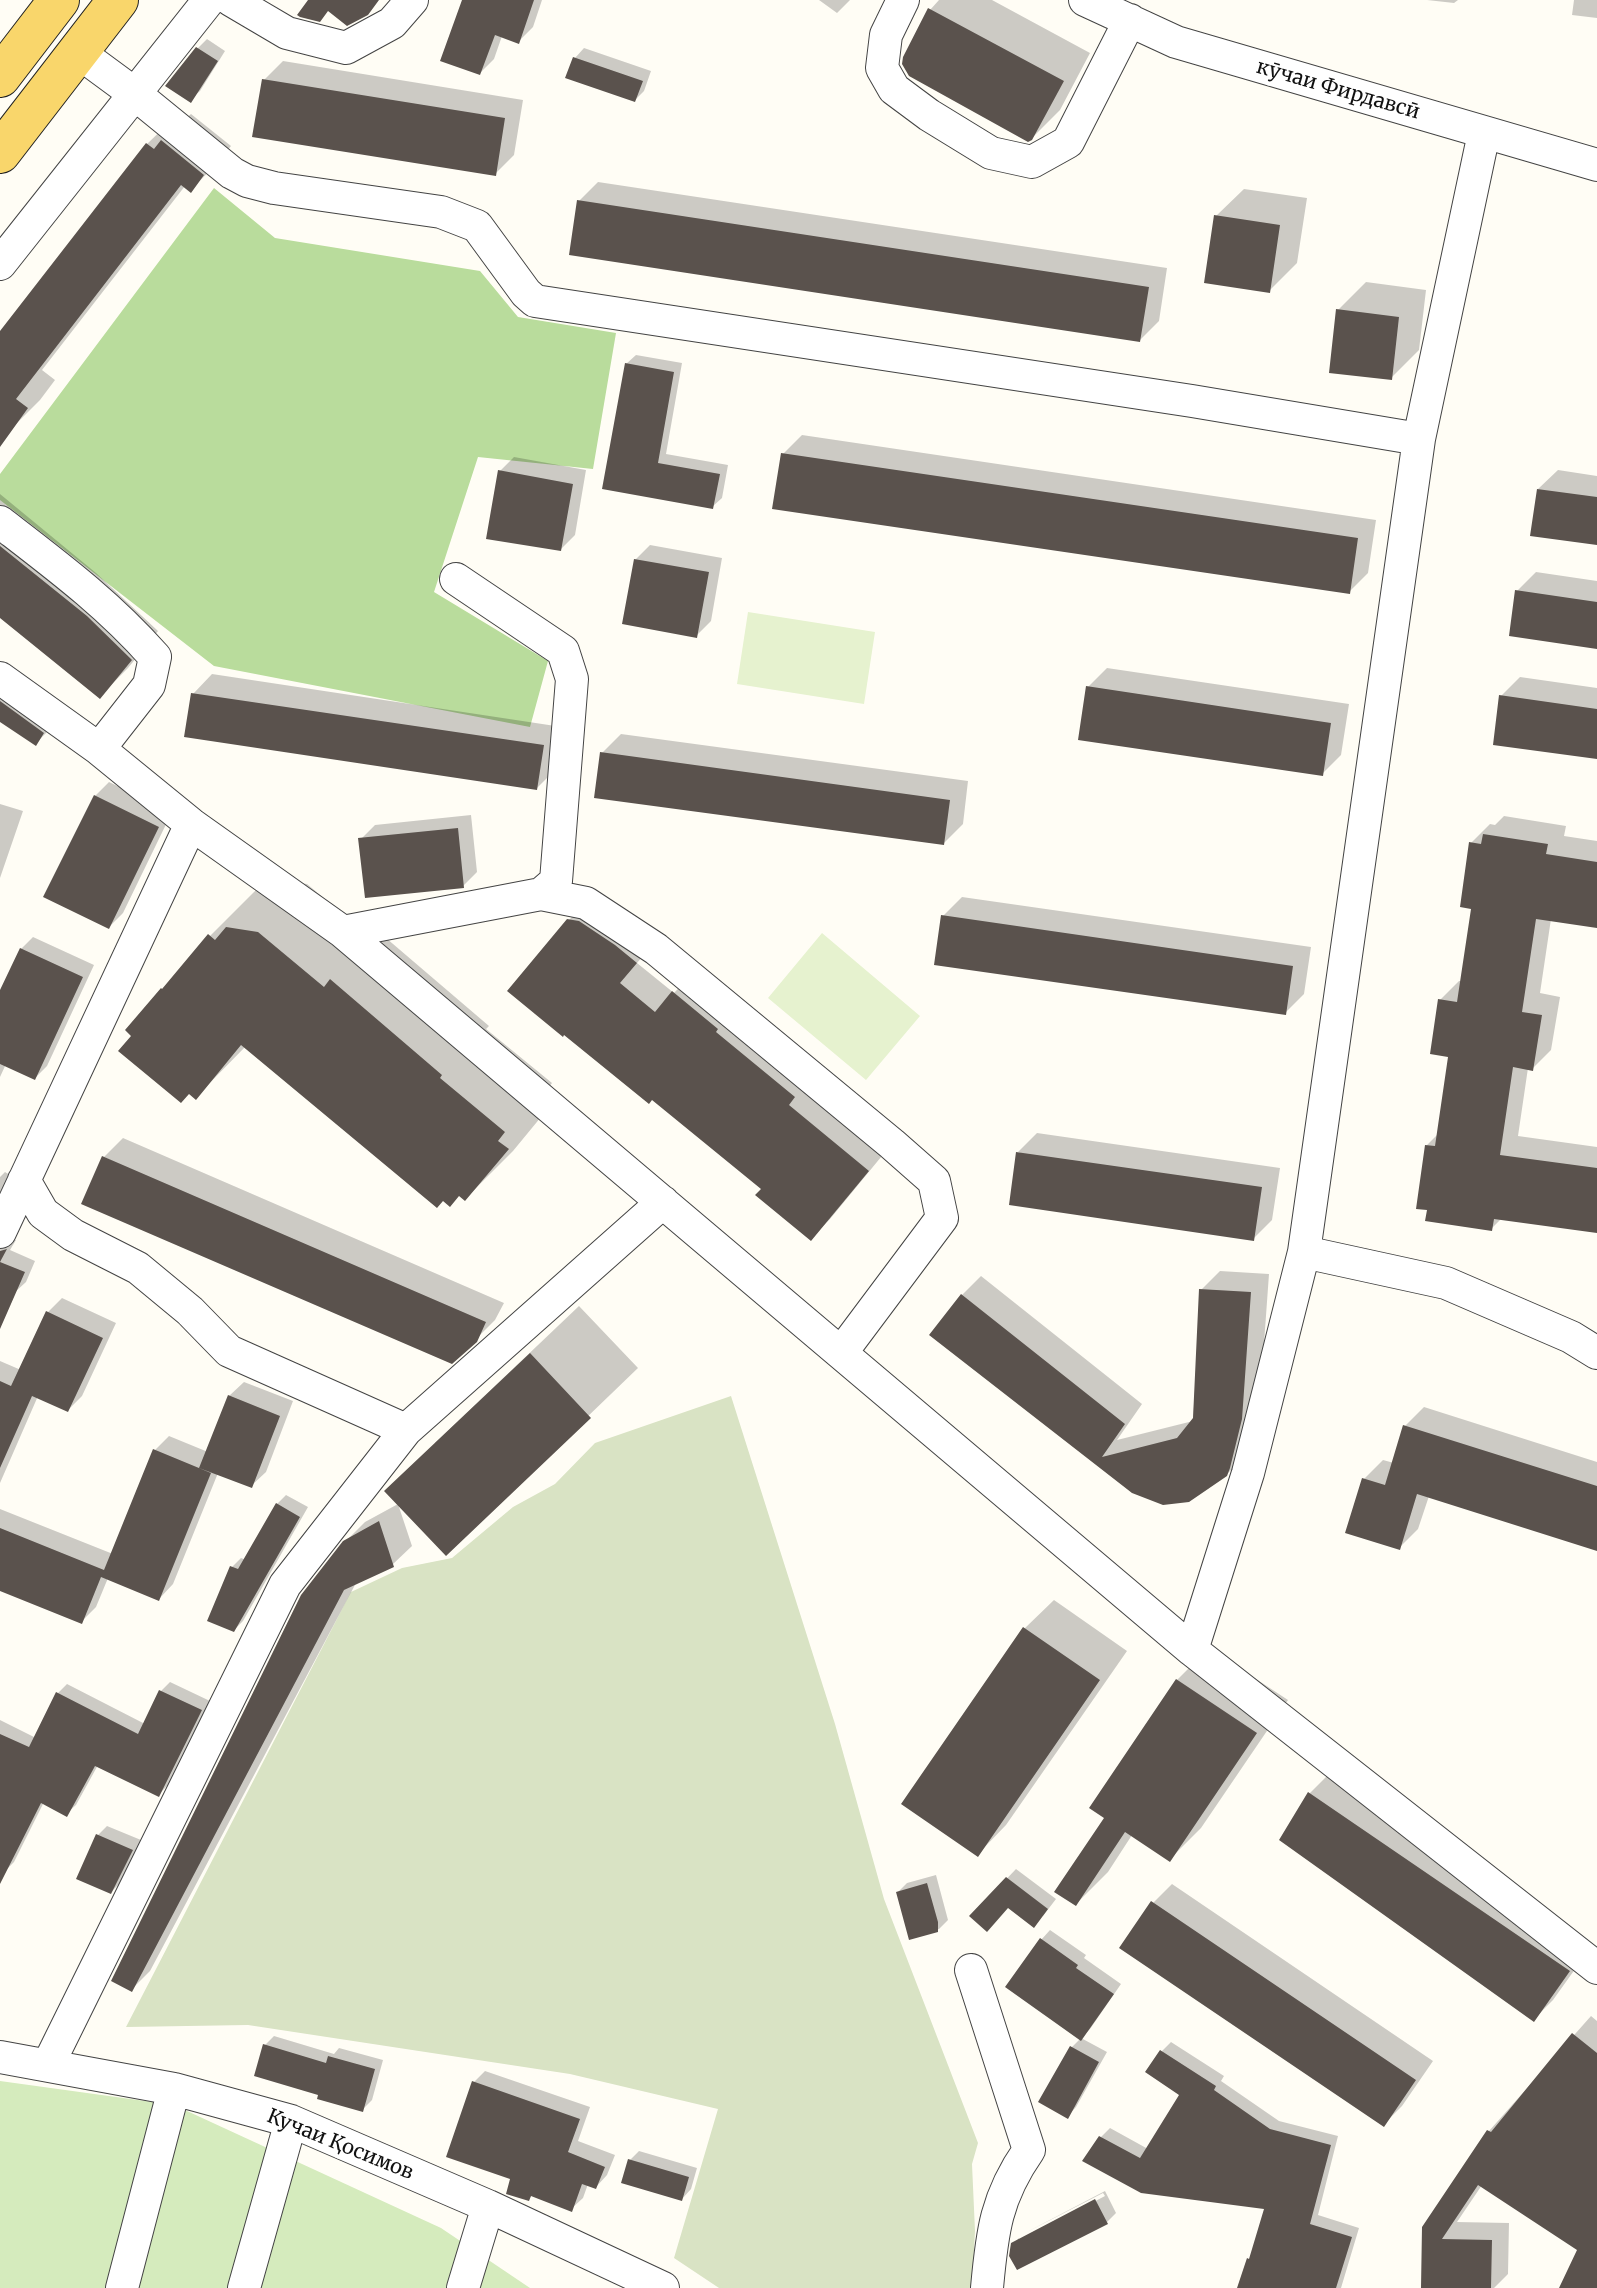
<!DOCTYPE html>
<meta charset="utf-8">
<style>
body{margin:0}
canvas{display:block;background:#fffdf5}
</style>
<canvas width="1597" height="2288"></canvas>
<script>
const ctx = document.querySelector('canvas').getContext('2d');
ctx.lineJoin = 'round';
function fill(path, color) {
  ctx.fillStyle = color;
  ctx.fill(path, 'evenodd');
}
function strokePath(path, color, width, dash) {
  ctx.strokeStyle = color;
  ctx.lineWidth = width;
  ctx.lineCap = dash ? 'butt' : 'round';
  ctx.setLineDash(dash || []);
  ctx.stroke(path);
}
function write(font, color, halo, rows, align = 'center') {
  ctx.font = font + ' Merriweather,serif';
  ctx.lineWidth = 8;
  ctx.setLineDash([]);
  ctx.textBaseline = 'middle';
  ctx.strokeStyle = halo;
  ctx.fillStyle = color;
  for (const [text, x, y, turn = 0] of rows) {
    ctx.save();
    ctx.translate(x, y);
    ctx.rotate((+turn || 0) * Math.PI / 180);
    ctx.textAlign = isNaN(turn) ? turn : align;
    if (halo) ctx.strokeText(text, 0, 0);
    ctx.fillText(text, 0, 0);
    ctx.restore();
  }
}
const green = new Path2D(`
 M0 2081 174 2105 441 2228 530 2288H0Z`);
const forest = new Path2D(`
 M214 188 275 238 480 271 518 317 616 333 593 469 478 457 434 592 548 661 530 727 214 666 0 500V474Z`);
const cemetery = new Path2D(`
 M731 1396 835 1724 884 1899 978 2143 972 2164 975 2231 972 2288H719L674 2258 718 2109 570 2074 248 2025 126 2027 351 1592 402 1568 452 1558 513 1507 555 1484 595 1443Z`);
const pitch = new Path2D(`
 M748 612 875 632 864 704 737 684Z
 M822 933 920 1016 866 1080 768 998Z`);
const shadow = new Path2D(`
 M466 0H542L533 27 519 41 502 36 494 59 480 73Z
 M819 0H850L837 13Z
 M939 0H992L1090 53 1060 110 1031 139 930 10Z
 M1427 0H1458L1454 3Z
 M1574 0H1597V18L1572 15Z
 M207 39 225 51 200 91 190 100 198 48Z
 M584 48 651 71 644 91 635 100 575 58Z
 M283 61 523 100 514 155 495 174 264 80Z
 M191 114 231 146 218 162 191 190 185 186 42 370 55 380 40 400 13 427 0 418V334L147 144 175 117 182 122Z
 M598 182 1167 268 1159 321 1140 340 579 201Z
 M1244 189 1307 198 1297 263 1269 291 1216 216Z
 M1366 282 1426 290 1419 350 1391 378 1338 310Z
 M636 355 682 363 666 454 728 465 722 498 712 507 604 488 626 364Z
 M802 435 1376 520 1368 573 1349 592 783 454Z
 M514 457 586 470 575 535 561 549 500 471Z
 M1558 470 1597 476V543L1538 489Z
 M0 494 96 573 158 631 128 668 100 696 0 615Z
 M650 545 722 558 711 621 697 635 635 560Z
 M1536 572 1597 581V647L1517 591Z
 M1107 668 1349 704 1341 755 1322 774 1088 687Z
 M212 674 562 727 556 769 537 788 193 694Z
 M1520 677 1597 688V757L1501 696Z
 M0 680 48 731 36 743 0 720Z
 M621 734 968 781 963 824 944 843 602 753Z
 M109 782 172 812 123 913 109 927 95 796Z
 M0 804 23 811 0 878Z
 M471 815 477 872 463 886 361 839 375 825Z
 M1504 816 1566 826 1564 836 1597 841V926L1551 919 1540 993 1560 997 1551 1050 1532 1069 1528 1068 1518 1136 1597 1147V1231L1502 1218 1491 1229 1426 1146 1439 1133 1451 1056 1440 1000 1459 981H1462L1474 907 1471 843 1490 824 1495 825Z
 M276 880 307 884 373 939 379 932 489 1026 486 1029 552 1083 545 1092 555 1100 513 1151 465 1199 246 1046 196 1097 210 936 258 888Z
 M962 897 1311 947 1304 994 1285 1013 943 916Z
 M588 901 654 943 637 963 674 993 692 974 886 1151 830 1219 811 1238 763 1189 569 920Z
 M33 937 94 965 47 1066 35 1078 6 1064 0 1077V994L21 949Z
 M1037 1133 1280 1168 1272 1220 1253 1239 1018 1152Z
 M123 1138 504 1303 495 1320 475 1340 104 1157Z
 M5 1172 10 1175 0 1197V1177Z
 M0 1235 3 1238 16 1240 10 1250 35 1261 26 1282 14 1293 0 1287Z
 M1220 1271 1269 1274 1260 1399 1246 1455 1226 1475 1163 1503 932 1335 962 1295 981 1276 1142 1404 1117 1440 1193 1421 1201 1290Z
 M62 1298 116 1323 82 1396 68 1410 38 1396 0 1483V1361L21 1370 48 1312Z
 M579 1306 638 1368 446 1553 435 1443Z
 M244 1382 293 1401 266 1472 251 1486 218 1473 173 1584 159 1599 108 1578 96 1607 82 1621 0 1589V1509L113 1554 155 1450 169 1436 208 1452 229 1396Z
 M1424 1407 1597 1462V1549L1429 1496 1418 1529 1399 1548 1364 1479 1383 1460 1394 1463 1405 1426Z
 M286 1495 308 1507 243 1621 234 1630 232 1567 241 1558 246 1560 277 1504Z
 M398 1504 412 1546 392 1565 356 1583 150 1971 131 1990 345 1542 365 1522Z
 M1054 1600 1127 1651 1006 1825 978 1854 1025 1628Z
 M1209 1648 1288 1700 1201 1828 1169 1860 1132 1835 1108 1872 1076 1904 1106 1817 1177 1680Z
 M170 1682 210 1701 168 1785 159 1794 98 1765 76 1805 66 1814 44 1802 14 1862 5 1871 0 1869V1720L36 1738 58 1693 67 1684 145 1724 161 1691Z
 M1329 1774 1588 1951 1553 2000 1534 2019 1281 1840 1310 1793Z
 M107 1826 141 1840 120 1883 111 1892 98 1835Z
 M1016 1869 1056 1899 1043 1916 1009 1906 972 1915Z
 M936 1875 948 1920 939 1929 911 1937 898 1892 907 1883Z
 M1172 1884 1433 2061 1402 2106 1383 2125 1153 1903Z
 M1050 1930 1086 1955 1084 1958 1121 1984 1090 2029 1081 2038 1107 2052 1076 2107 1067 2117 1072 2047 1081 2038 1041 1940Z
 M1591 2016 1597 2021V2288H1561L1580 2249 1482 2185 1457 2222 1509 2223 1508 2274 1494 2288H1423L1424 2228 1489 2131Z
 M274 2036 334 2054 339 2048 383 2060 372 2100 363 2109 320 2094 265 2045Z
 M1171 2042 1224 2076 1221 2081 1279 2121 1338 2136 1318 2215 1359 2228 1341 2288H1280L1267 2208 1142 2191 1101 2137 1110 2128 1148 2149 1182 2095 1162 2051Z
 M485 2071 590 2107 578 2141 615 2155 607 2175 596 2187 588 2184 583 2198 571 2209 533 2194 528 2199 512 2178 473 2083Z
 M639 2151 697 2168 691 2189 682 2199 630 2160Z
 M1105 2191 1116 2213 1107 2222 1018 2268 1013 2244 1019 2238V2241L1105 2196 1103 2193 1023 2234Z`);
const building = new Path2D(`
 M308 0H379L368 15 347 26 328 11 320 22 300 17 297 15Z
 M462 0H534L519 44 495 35 480 75 440 61Z
 M928 8 1064 81 1032 140 1028 142 909 76 902 64 903 57Z
 M196 47 218 61 191 103 165 86Z
 M573 57 643 81 635 102 565 78Z
 M262 79 505 118 496 176 252 137Z
 M161 140 204 175 191 193 181 185 16 399 28 408 0 447V331L146 143 154 149Z
 M577 200 1149 287 1140 342 569 255Z
 M1214 215 1280 225 1270 293 1204 283Z
 M1336 309 1399 317 1392 380 1329 373Z
 M625 363 674 372 658 463 720 474 713 509 602 489Z
 M781 453 1358 538 1350 594 772 509Z
 M498 470 573 484 561 551 486 539Z
 M1537 489 1597 497V545L1530 536Z
 M0 546 87 616 132 660 100 699 0 618Z
 M634 559 709 572 697 638 622 624Z
 M1515 590 1597 602V649L1509 636Z
 M1086 686 1331 723 1323 776 1078 740Z
 M191 693 544 745 537 790 184 737Z
 M1499 695 1597 709V759L1493 745Z
 M0 701 44 733 36 746 0 722Z
 M600 752 950 800 944 845 594 798Z
 M94 795 159 827 109 929 43 897Z
 M458 828 464 888 365 898 358 838Z
 M1483 834 1548 844 1546 854 1597 862V928L1536 919 1522 1012 1542 1015 1533 1071 1513 1067 1500 1155 1597 1168V1233L1494 1219 1492 1231 1425 1221 1427 1210 1416 1209 1425 1145 1435 1146 1448 1057 1430 1054 1438 999 1457 1002 1471 909 1460 907 1469 842 1481 844Z
 M941 915 1293 966 1286 1015 934 965Z
 M567 919 579 921 615 945 637 963 620 983 655 1012 672 991 718 1029 716 1032 795 1097 789 1105 869 1171 811 1241 755 1195 761 1189 652 1100 649 1104 564 1035 563 1037 507 991Z
 M226 927 258 932 324 987 330 979 442 1075 440 1078 505 1132 498 1141 509 1149 465 1201 459 1196 450 1207 443 1201 437 1208 241 1045 196 1100 189 1094 181 1103 118 1051 131 1036 125 1030 161 988 162 989 208 934 215 940Z
 M20 948 83 977 35 1080 0 1064V990Z
 M1016 1152 1262 1187 1254 1241 1009 1205Z
 M102 1156 486 1322 477 1342 452 1364 81 1204Z
 M7 1249 0 1262 25 1272 0 1329V1251Z
 M1199 1289 1251 1292 1242 1419 1230 1468 1227 1476 1189 1502 1163 1505 1132 1493 929 1335 961 1294 1125 1424 1102 1457 1177 1438 1193 1418Z
 M46 1311 103 1338 68 1412 32 1396 0 1468V1381L11 1386Z
 M530 1353 591 1418 446 1556 384 1491Z
 M228 1395 280 1416 252 1488 199 1468Z
 M1403 1425 1597 1486V1551L1417 1494 1400 1550 1345 1533 1362 1478 1385 1485Z
 M153 1449 211 1473 159 1601 101 1577 82 1624 0 1591V1528L104 1570Z
 M276 1503 300 1517 234 1632 207 1621 230 1566 238 1569Z
 M379 1521 394 1567 344 1590 132 1992 111 1981 301 1595 343 1541Z
 M1023 1627 1100 1680 978 1857 901 1804Z
 M1176 1679 1257 1733 1170 1862 1125 1832 1076 1906 1054 1892 1104 1818 1089 1808Z
 M159 1690 202 1710 159 1797 95 1766 67 1817 41 1803 0 1884V1734L29 1747 56 1692 138 1734Z
 M1308 1792 1570 1971 1534 2022 1279 1840Z
 M96 1834 133 1850 111 1894 76 1879Z
 M1006 1877 1048 1909 1034 1928 1008 1908 987 1932 969 1916Z
 M927 1883 938 1922V1932L909 1940 896 1892Z
 M1151 1901 1416 2080 1384 2127 1119 1948Z
 M1040 1938 1078 1965 1076 1968 1114 1994 1081 2041 1005 1987Z
 M1572 2033 1597 2053V2288H1559L1577 2250 1478 2185 1442 2239 1492 2240 1491 2288H1421L1422 2227 1487 2130 1491 2132Z
 M263 2044 326 2063 328 2056 375 2069 363 2112 317 2099 318 2095 254 2076Z
 M1070 2046 1099 2062 1068 2119 1038 2102Z
 M1160 2050 1216 2086 1214 2090 1270 2129 1331 2145 1310 2224 1352 2237 1336 2288H1237L1247 2258 1249 2259 1264 2209 1141 2193 1082 2161 1099 2136 1140 2158 1179 2095 1145 2072Z
 M472 2081 580 2119 568 2152 605 2167 596 2189 582 2184 572 2212 531 2196 529 2201 506 2194 510 2179 446 2157Z
 M628 2159 689 2177 682 2201 621 2183Z
 M1095 2199 1108 2224 1017 2270 1009 2256 1011 2243Z`);
const minor = new Path2D(`
 M231 0 287 33 346 48 392 23 412 0
 M903 0 886 35 882 68 894 89 929 115 991 153 1032 162 1068 142 1130 20
 M1085 0 1176 42 1597 165
 M78 52 135 94 232 173 247 181 274 188 441 212 477 226 526 293 535 301 1192 401 1419 439
 M0 264 209 0
 M0 522C57 566 107 603 155 657L149 685 99 749
 M0 678 99 749 191 824 343 932 1192 1650 1597 1968
 M541 894 586 903 656 949 892 1144 934 1181 942 1218 841 1353
 M343 932 541 894 556 881 572 679 563 651 456 579
 M24 1180 43 1213 73 1235 138 1268 190 1311 229 1351 406 1430 285 1585 48 2065
 M0 1232 191 824
 M1304 1252 1446 1283 1571 1337 1597 1353
 M406 1430 663 1202
 M1192 1650 1248 1473 1304 1252 1419 439 1484 133
 M971 1970 1029 2150C996 2197 992 2232 987 2288
 M0 2057 174 2089 291 2121 488 2206 663 2288
 M122 2288 174 2089
 M244 2288 291 2121
 M463 2288 488 2206`);
const major = new Path2D(`
 M0 77 59 0
 M0 153 118 0`);
const streetNames = [
 ["кӯчаи Фирдавсӣ",1338,90,16],
 ["Кучаи Қосимов",340,2145,22]
];
fill(green, '#d5ebbd');
fill(forest, '#b9dc9c');
fill(cemetery, '#d9e3c4');
fill(pitch, '#e6f2cf');
fill(shadow, '#0003');
fill(building, '#5a524d');
strokePath(minor, '#444', 34);
strokePath(major, '#222', 42);
strokePath(minor, '#fff', 32);
strokePath(major, '#f9d66b', 40);
write('20px', '#111', '#fff', streetNames);
</script>
